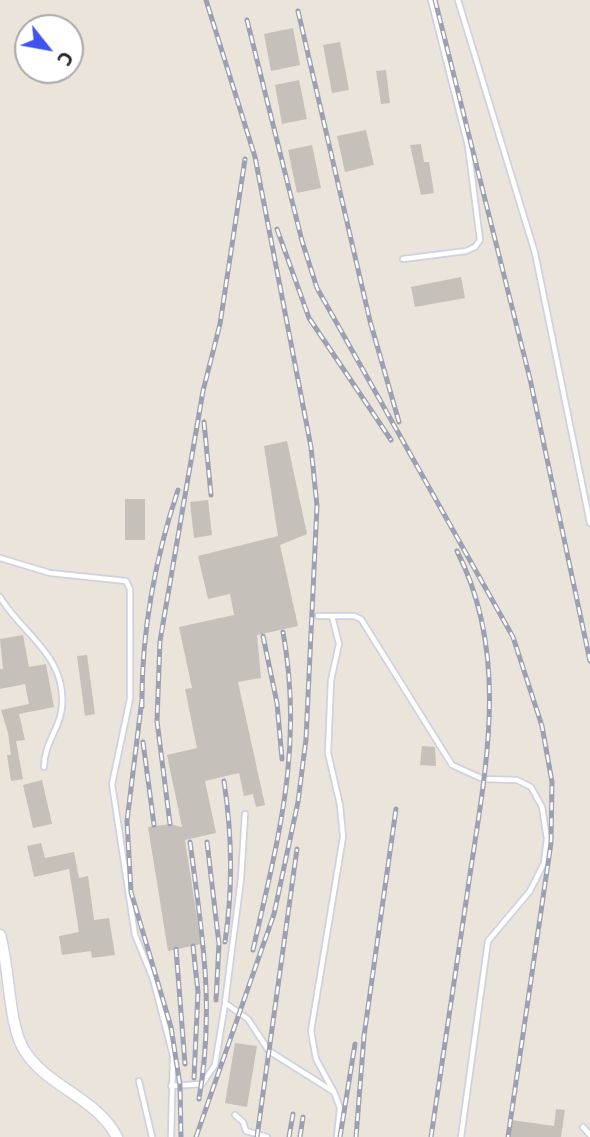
<!DOCTYPE html>
<meta charset="utf-8">
<style>
body{margin:0}
#map{position:relative;width:590px;height:1137px;overflow:hidden;background:#eae4da;font-family:"Noto Sans",sans-serif}
canvas{display:block}
.north{position:absolute;left:14px;top:14px;width:70px;height:70px;box-sizing:border-box;background:#fff;border:2px solid #a9a9a9;border-radius:50%;rotate:121deg;font-size:19px;font-weight:700;line-height:28px;text-align:center;color:#282828}
.north::after{content:'';display:block;margin:auto;width:24px;height:32px;background:#3e53f2;clip-path:polygon(50% 0,100% 100%,50% 72%,0 100%)}
</style>
<div id="map">
<canvas width="590" height="1137"></canvas>
<div class="north">С</div>
</div>
<script>
const ctx = document.querySelector('canvas').getContext('2d');
ctx.lineJoin = 'round';
function fill(path, color) {
  ctx.fillStyle = color;
  ctx.fill(path, 'evenodd');
}
function strokePath(path, color, width, dash) {
  ctx.strokeStyle = color;
  ctx.lineWidth = width;
  ctx.lineCap = dash ? 'butt' : 'round';
  ctx.setLineDash(dash || []);
  ctx.stroke(path);
}
const building = new Path2D(`
 M293 28 300 65 271 71 264 34Z
 M340 42 349 90 332 93 323 45Z
 M386 70 390 103 381 104 376 71Z
 M299 80 307 119 282 124 275 85Z
 M366 130 374 165 345 172 337 136Z
 M421 144 424 162H429L434 193 421 195 410 145Z
 M312 145 321 188 297 193 288 150Z
 M461 277 465 298 415 307 411 287Z
 M287 441 307 534 280 545 298 626 257 635 261 678 238 682 265 805 256 807 253 794 244 796 239 773 205 781 216 833 185 840 201 944 168 951 148 827 170 824 182 827 167 755 197 748 185 689 192 688 179 627 234 615 230 594 208 599 198 556 278 536 264 446Z
 M125 499H145V540H125Z
 M208 500 212 535 194 538 190 502Z
 M23 635 29 667 46 664 54 707 19 714 25 740 16 741 23 779 11 781 7 755H11L8 733 1 710 29 704 25 684 0 689V669H3L0 639Z
 M87 655 95 714 85 716 77 656Z
 M422 746 435 747 436 766 420 765Z
 M42 780 52 824 33 828 23 785Z
 M41 843 45 858 74 852 79 878 88 876 94 920 109 918 115 955 92 958 91 951 62 955 59 936 79 932 69 869 34 877 27 846Z
 M235 1043 257 1046 247 1107 225 1103Z
 M556 1109 565 1110 561 1137H509L512 1120 554 1126Z`);
const service = new Path2D(`
 M458 0 535 253 590 523
 M403 259 466 251 475 247 480 240 468 146 431 0
 M0 558 50 573 126 581 130 589V699L112 784 135 935 153 979 173 1056 171 1137
 M0 597C22 634 66 655 62 706 61 728 44 742 44 767
 M318 616H354L361 619 452 765 483 779 517 780 531 787 542 807 547 839 544 863 530 891 488 941 461 1137
 M332 616 339 644 331 680 328 753 340 805 343 837 311 1031 316 1059 334 1092
 M245 814 241 879 225 1003 248 1019 269 1051 334 1092 340 1108 337 1137
 M139 1081 152 1137
 M171 1086 202 1084 215 1065 225 1004
 M235 1115 243 1122 246 1131 267 1137
 M583 1127 590 1135`);
const minor = new Path2D(`
 M0 935C10 969 8 1023 24 1050 48 1088 96 1097 117 1137`);
const rail = new Path2D(`
 M435 0 530 379 590 661
 M298 11 370 321 399 422
 M247 20 302 241 317 288 513 637 542 726 552 782 551 843 508 1137
 M277 229 309 318 391 440
 M204 422 211 495
 M263 636 277 703 282 759
 M142 699 127 821 131 892 171 1027 180 1085 181 1137
 M142 707C141 635 155 558 178 490
 M143 742 154 825
 M224 781C232 834 233 889 225 942
 M170 824 157 721 160 641 203 391 220 324 245 159
 M190 842C202 933 215 1007 199 1099
 M207 842 219 944 216 1000
 M193 946 198 992 194 1078
 M176 949 185 1064
 M253 950C278 838 304 749 283 632
 M196 1137 274 914 298 802 306 739 317 506 311 447 255 157 206 0
 M257 1137 297 849
 M289 1137 293 1114
 M300 1137 303 1117
 M340 1137 355 1044
 M356 1137 364 1036 396 809
 M431 1137C443 1057 455 976 467 895 483 780 513 661 457 551`);
fill(building, '#c5c1ba');
strokePath(service, '#cfd1e1', 8);
strokePath(minor, '#cfd1e1', 13);
strokePath(service, '#fff', 4.5);
strokePath(minor, '#fff', 10);
strokePath(rail, '#9d9fb2', 5);
strokePath(rail, '#fff', 2.5, [8]);
</script>
